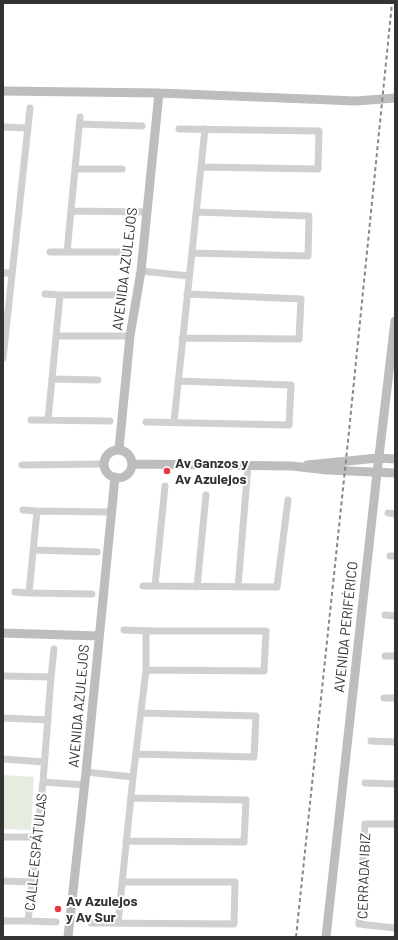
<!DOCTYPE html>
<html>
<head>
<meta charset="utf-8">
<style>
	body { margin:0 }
	#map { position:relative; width:398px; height:940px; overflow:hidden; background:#fff; font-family:Barlow,sans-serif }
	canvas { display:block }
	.frame { position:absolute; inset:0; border:4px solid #333; pointer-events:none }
</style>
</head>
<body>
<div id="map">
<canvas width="398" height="940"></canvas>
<div class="frame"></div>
</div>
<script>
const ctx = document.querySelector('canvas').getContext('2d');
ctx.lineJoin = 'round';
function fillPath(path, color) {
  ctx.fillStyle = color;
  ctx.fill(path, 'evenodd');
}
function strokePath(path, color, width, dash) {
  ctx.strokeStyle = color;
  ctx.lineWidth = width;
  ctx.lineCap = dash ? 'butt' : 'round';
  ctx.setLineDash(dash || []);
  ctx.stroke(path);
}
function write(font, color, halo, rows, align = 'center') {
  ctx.font = font + ' Barlow,sans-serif';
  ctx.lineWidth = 4;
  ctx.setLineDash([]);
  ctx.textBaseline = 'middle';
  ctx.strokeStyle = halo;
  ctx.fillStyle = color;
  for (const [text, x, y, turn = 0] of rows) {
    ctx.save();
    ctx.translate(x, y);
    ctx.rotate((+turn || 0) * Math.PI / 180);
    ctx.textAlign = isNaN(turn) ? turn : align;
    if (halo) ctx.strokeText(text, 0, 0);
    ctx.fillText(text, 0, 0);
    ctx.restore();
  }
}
const green = new Path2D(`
	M3 775 34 777 31 830 3 829Z`);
const street = new Path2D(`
	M79 124 142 126
	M3 127 28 128
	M179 129 319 131 318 169 201 167
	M75 169H122
	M71 211 147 212
	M50 252H127
	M67 252 80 117
	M192 253 308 256 309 216 196 212
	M141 271 189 276
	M3 273H12
	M45 294 60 295H125
	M56 336H130
	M182 338 299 339 301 299 187 294
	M3 358 30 108
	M52 379 98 380
	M31 420 110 421
	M48 420 60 295
	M146 422 289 425 291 385 178 381
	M174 422 205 129
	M22 465 104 464
	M23 510 37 511
	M388 513 395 514
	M34 550 97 552
	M390 556H395
	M143 586 277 587 288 500
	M155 586 165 486
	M197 587 206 495
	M238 587 248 466
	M15 592 29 593
	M92 594 29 593 37 511 105 512 112 511
	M385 615 395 616
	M124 630 152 631H266L264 671 146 670
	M385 656H395
	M3 676 51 677 43 782 28 921H3
	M51 677 54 649
	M384 698H395
	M3 718 48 720
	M371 741 395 742
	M136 754 254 757 256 716 141 713
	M3 759 44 762
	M86 772 133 777
	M43 782 85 785
	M365 783 395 784
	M395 824H365L359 924 395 928
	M3 837H37
	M126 841 244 842 246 800 131 798
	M3 881 32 882
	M28 921 56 922
	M91 923 234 924 235 882H122
	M118 923 133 777 146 670V631`);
const secondary = new Path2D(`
	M3 91 159 93 356 101 395 98
	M119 449 130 336 141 271 159 93
	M104 464a14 14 0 1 1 28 0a14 14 0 1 1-28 0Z
	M132 464 292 466 327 470 395 473
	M307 465 378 458 395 459
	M3 633 99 636
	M68 937 86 772 115 477
	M326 937 377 473 395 321`);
const rail = new Path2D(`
	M296 937 348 441 392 3`);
const markers = [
	[167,471,4,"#e63946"],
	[58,909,4,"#e63946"]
];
const streetNames = [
	["AVENIDA AZULEJOS",125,269,-83],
	["AVENIDA PERIFÉRICO",346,627,-84],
	["AVENIDA AZULEJOS",79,706,-85],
	["CALLE ESPÁTULAS",36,852,-84],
	["CERRADA IBIZ",364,876,-88]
];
const poiNames = [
	["Av Ganzos y",175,463],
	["Av Azulejos",175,479],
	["Av Azulejos",66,901],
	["y Av Sur",66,917]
];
fillPath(green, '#e6ecdf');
strokePath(street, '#d0d0d0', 7);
strokePath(secondary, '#bdbdbd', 9);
strokePath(rail, '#888', 2, [4, 3]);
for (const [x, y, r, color] of markers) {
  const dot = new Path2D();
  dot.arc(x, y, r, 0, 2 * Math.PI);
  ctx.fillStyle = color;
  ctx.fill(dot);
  strokePath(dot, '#fff', 1.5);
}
write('14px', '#333', '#fff', streetNames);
write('bold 14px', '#333', '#fff', poiNames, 'left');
</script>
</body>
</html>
